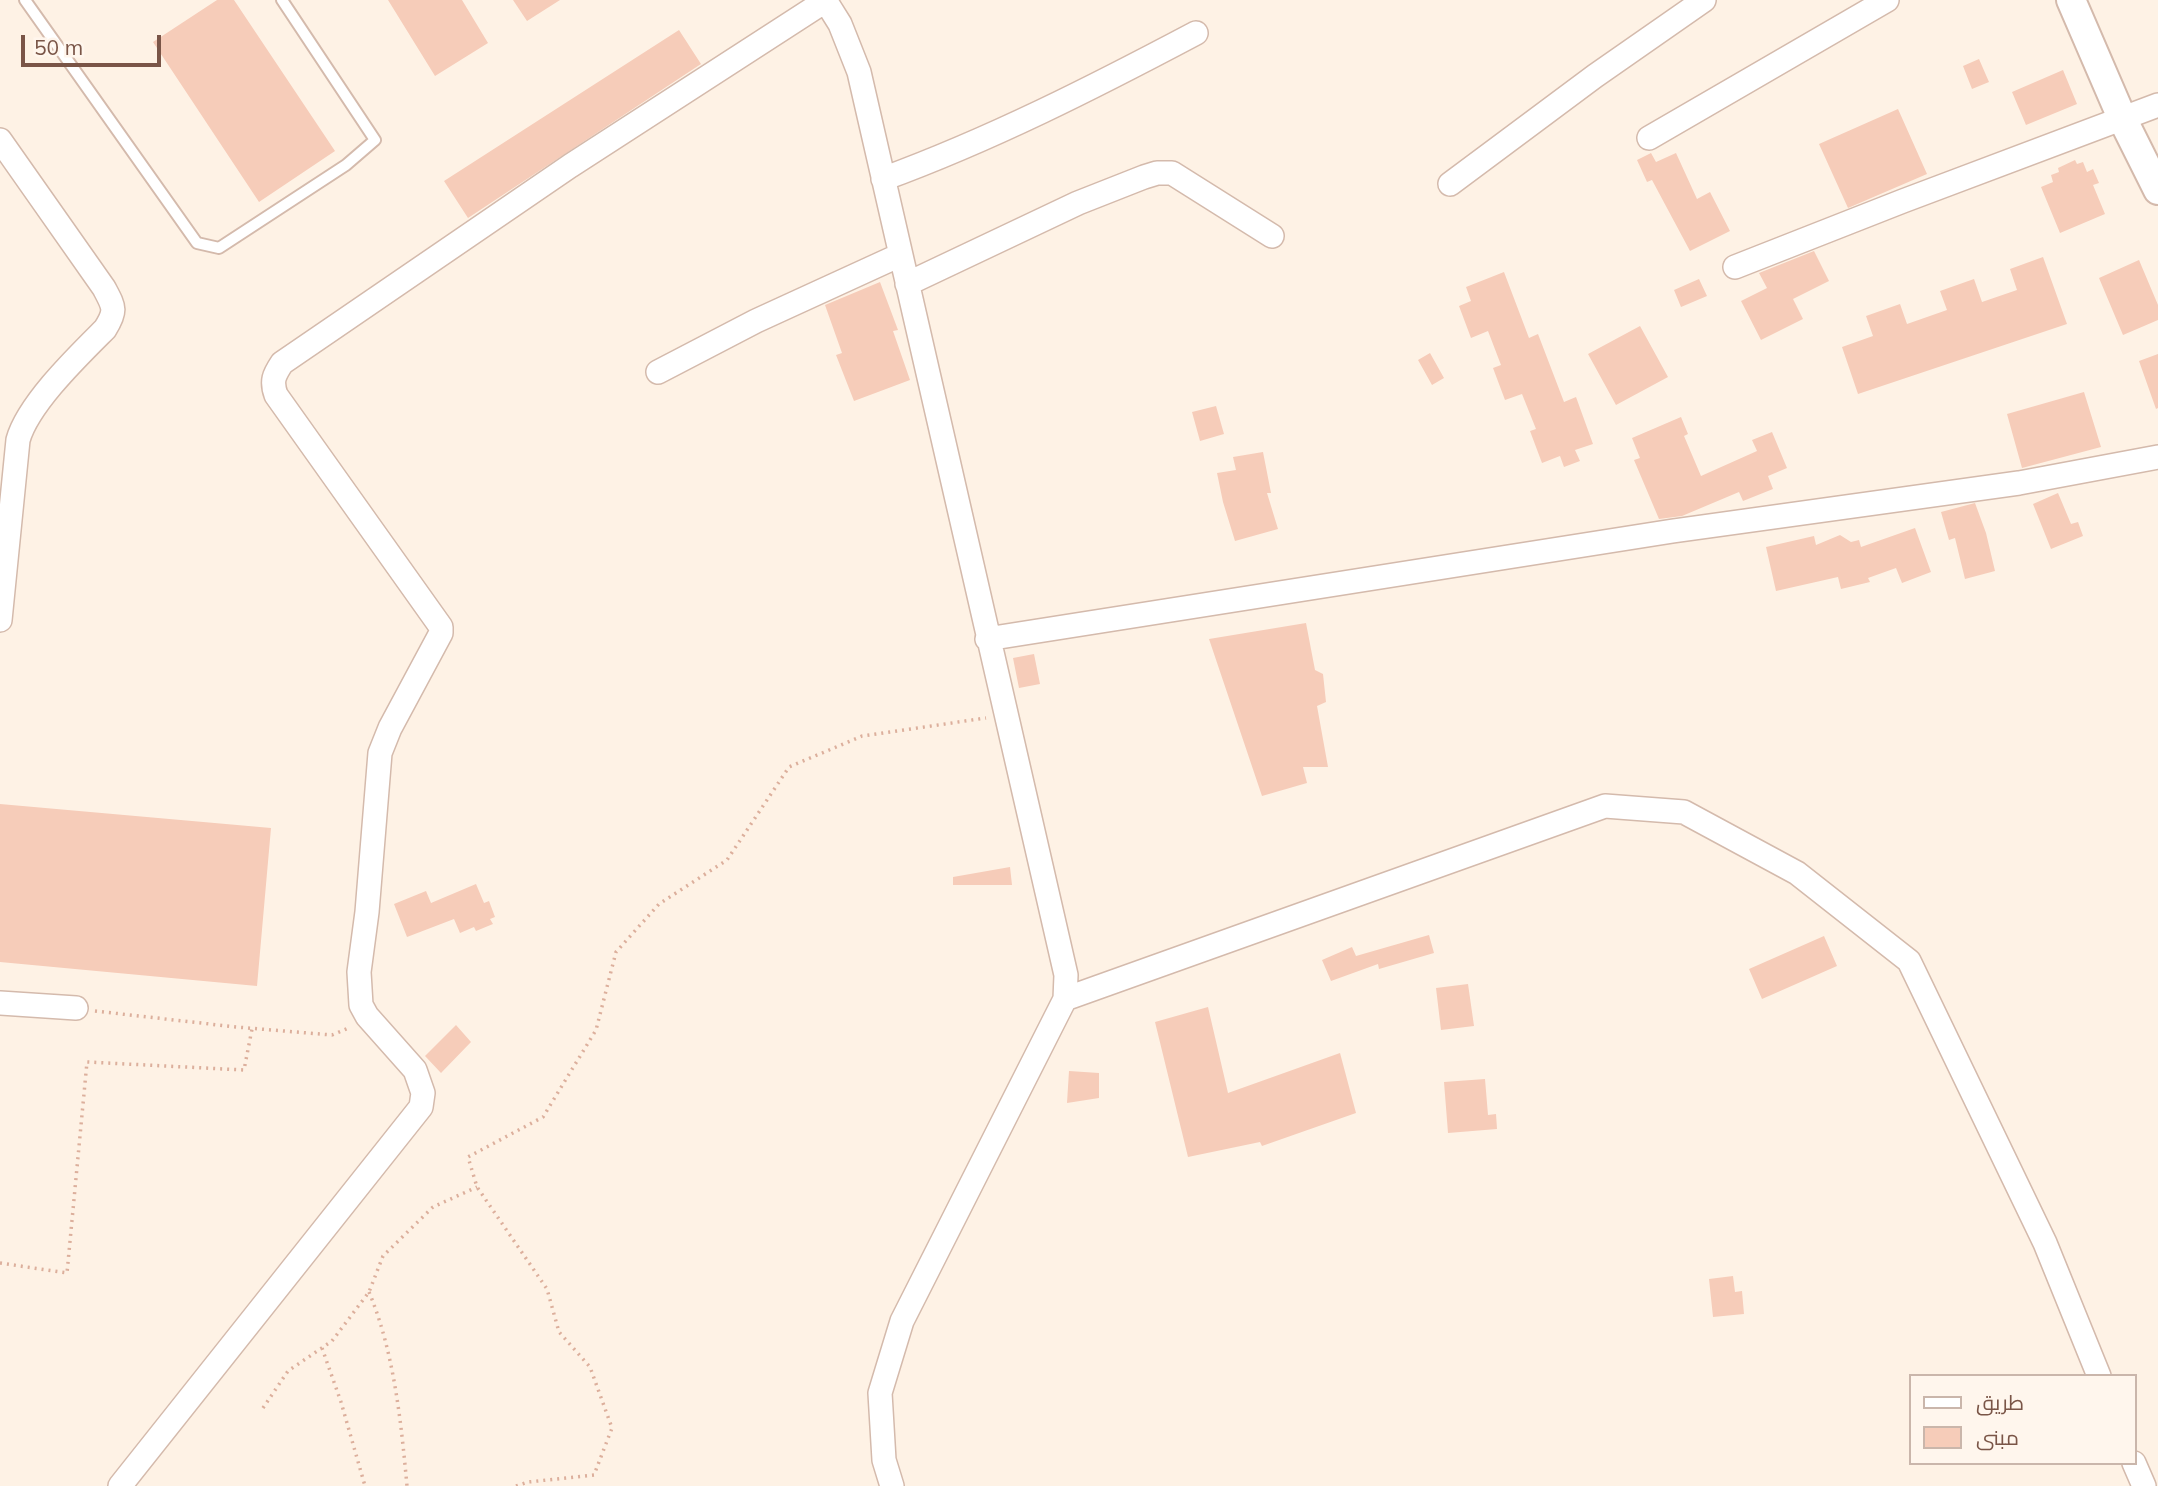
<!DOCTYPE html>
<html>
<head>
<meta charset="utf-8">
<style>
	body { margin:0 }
	#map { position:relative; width:2158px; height:1486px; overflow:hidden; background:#fef2e5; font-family:Mulish,Cairo,sans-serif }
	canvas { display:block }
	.legend { position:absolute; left:1909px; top:1374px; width:228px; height:91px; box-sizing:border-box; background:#fff6ed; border:2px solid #cab6ab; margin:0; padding:9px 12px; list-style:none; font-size:21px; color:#7a5547 }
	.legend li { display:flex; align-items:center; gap:14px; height:35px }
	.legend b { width:35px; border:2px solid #cab6ab }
	.scale { position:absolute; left:21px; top:35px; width:140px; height:32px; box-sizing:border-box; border:4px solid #7a5547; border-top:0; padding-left:9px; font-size:21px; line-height:24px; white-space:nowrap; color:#7a5547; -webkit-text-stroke:5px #fff6ed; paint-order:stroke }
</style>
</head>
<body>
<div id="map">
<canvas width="2158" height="1486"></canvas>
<ul class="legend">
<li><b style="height:9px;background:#fff"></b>طريق</li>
<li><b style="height:19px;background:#f6ccb9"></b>مبنى</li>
</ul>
<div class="scale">50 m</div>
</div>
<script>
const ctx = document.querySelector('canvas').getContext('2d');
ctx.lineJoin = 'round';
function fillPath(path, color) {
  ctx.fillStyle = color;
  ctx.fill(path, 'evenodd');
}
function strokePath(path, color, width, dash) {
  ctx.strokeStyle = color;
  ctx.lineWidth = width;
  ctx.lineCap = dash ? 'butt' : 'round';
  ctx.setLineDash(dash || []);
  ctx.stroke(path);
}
const building = new Path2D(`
	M217 0H234L335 151 259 202 153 42Z
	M388 0H462L488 43 435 76Z
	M513 0H560L527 21Z
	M679 30 701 64 468 218 444 181Z
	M1979 59 1989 82 1972 89 1963 66Z
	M2063 70 2077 104 2026 125 2012 92Z
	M1898 109 1927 174 1848 208 1819 144Z
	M1651 153 1656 162 1676 153 1697 199 1710 192 1730 231 1690 251 1652 180 1647 182 1637 160Z
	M2075 160 2077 164 2083 162 2087 172 2093 169 2099 183 2093 185 2105 214 2060 233 2041 187 2053 182 2051 175 2059 172 2058 168Z
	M1814 251 1829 281 1793 299 1803 319 1761 340 1741 301 1767 288 1759 273Z
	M2043 257 2067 324 1858 394 1842 347 1873 336 1866 316 1900 304 1907 324 1947 310 1940 291 1974 279 1982 302 2017 290 2010 269Z
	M2139 260 2158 305V320L2123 335 2099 278Z
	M1504 272 1529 338 1538 334 1564 402 1576 397 1593 444 1575 450 1580 461 1564 467 1560 456 1542 463 1530 431 1536 429 1522 394 1505 400 1493 368 1501 365 1488 331 1471 338 1459 306 1471 301 1466 287Z
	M1699 279 1707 296 1681 307 1674 290Z
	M880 282 898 330 893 331 910 380 854 401 836 355 842 353 825 305Z
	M1640 326 1668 377 1616 405 1588 354Z
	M1430 353 1444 378 1432 385 1418 360Z
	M2158 354V408L2156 409 2139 361Z
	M2084 392 2101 447 2022 468 2007 414Z
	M1216 406 1224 434 1200 441 1192 412Z
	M1681 417 1688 434 1684 436 1701 476 1757 451 1752 440 1772 432 1787 468 1768 476 1773 489 1743 501 1739 492 1682 516 1659 519 1634 460 1640 458 1632 438Z
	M1263 452 1271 493H1267L1278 529 1235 541 1223 502 1217 473 1236 470 1233 457Z
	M2058 493 2071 524 2078 522 2083 536 2051 549 2033 504Z
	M1975 503 1986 533 1995 571 1965 579 1955 538 1949 540 1941 512Z
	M1915 528 1931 572 1902 583 1896 568 1868 578 1870 582 1841 589 1838 577 1776 591 1766 547 1814 536 1816 545 1840 535 1851 542 1859 540 1861 547Z
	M1306 623 1315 670 1323 674 1326 702 1317 706 1328 767H1303L1307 783 1262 796 1209 639Z
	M1034 654 1040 684 1019 688 1013 658Z
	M0 804 271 828 257 986 0 962Z
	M1010 867 1012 885H953V877Z
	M476 884 484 903 489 901 495 917 490 919 493 924 476 931 474 927 460 933 454 919 407 937 394 904 426 891 431 903Z
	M1429 935 1434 953 1379 969 1378 964 1331 981 1322 960 1352 947 1356 956Z
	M1824 936 1837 966 1762 999 1749 969Z
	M1468 984 1474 1026 1441 1030 1436 988Z
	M1208 1007 1228 1093 1340 1053 1356 1113 1262 1146 1260 1142 1188 1157 1155 1022Z
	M456 1025 471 1042 441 1073 425 1056Z
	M1069 1071 1099 1073V1098L1067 1103Z
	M1485 1079 1488 1115 1496 1114 1497 1129 1448 1133 1444 1082Z
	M1733 1276 1735 1292 1742 1291 1744 1314 1713 1317 1709 1279Z`);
const path = new Path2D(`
	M95 1011 236 1027 332 1035 351 1027
	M0 1263 67 1273 87 1062 244 1070 252 1029
	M369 1292C394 1352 401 1421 407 1486
	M322 1348 341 1402 365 1486
	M263 1408 288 1371 332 1341 369 1292 383 1256 433 1207 477 1187
	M516 1486 528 1482 594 1475 612 1428 590 1367 559 1332 547 1289 477 1187 468 1157 543 1117 596 1030 616 952 659 904 727 860 789 767 862 736 986 718`);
const service = new Path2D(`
	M25 0 197 243 219 248 346 165 375 140 282 0`);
const minor = new Path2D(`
	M825 0 840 24 859 72 1066 975 1065 999 902 1321 880 1393 884 1460 892 1486
	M1649 138 1887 0
	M0 140 104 288C114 307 117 310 105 329 78 356 28 404 18 440L0 620
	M883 179C992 139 1094 87 1196 33
	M1450 184 1595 76 1704 0
	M1735 267 1903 201 2158 105
	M907 284 1078 203 1144 177 1157 173H1172L1272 236
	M658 372 756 321 900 255
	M987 639 1673 531 2019 483 2158 457
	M1065 999 1605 806 1684 812 1797 873 1909 961 2045 1243 2099 1376
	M0 1003 76 1008
	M2134 1463 2144 1486
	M120 1486 421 1107 423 1093 415 1070 367 1016 361 1005 359 972 367 912 380 753 390 728 441 633V627L276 395C271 381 274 375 282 363L570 166 825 1`);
const tertiary = new Path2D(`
	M2071 0 2122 118 2158 190`);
fillPath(building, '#f6ccb9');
strokePath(service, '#d4baac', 14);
strokePath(minor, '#d4baac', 26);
strokePath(tertiary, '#d4baac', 32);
strokePath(path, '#dcaf9c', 3.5, [2, 5]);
strokePath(service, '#fff', 10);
strokePath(minor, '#fff', 23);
strokePath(tertiary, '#fff', 28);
</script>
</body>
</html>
